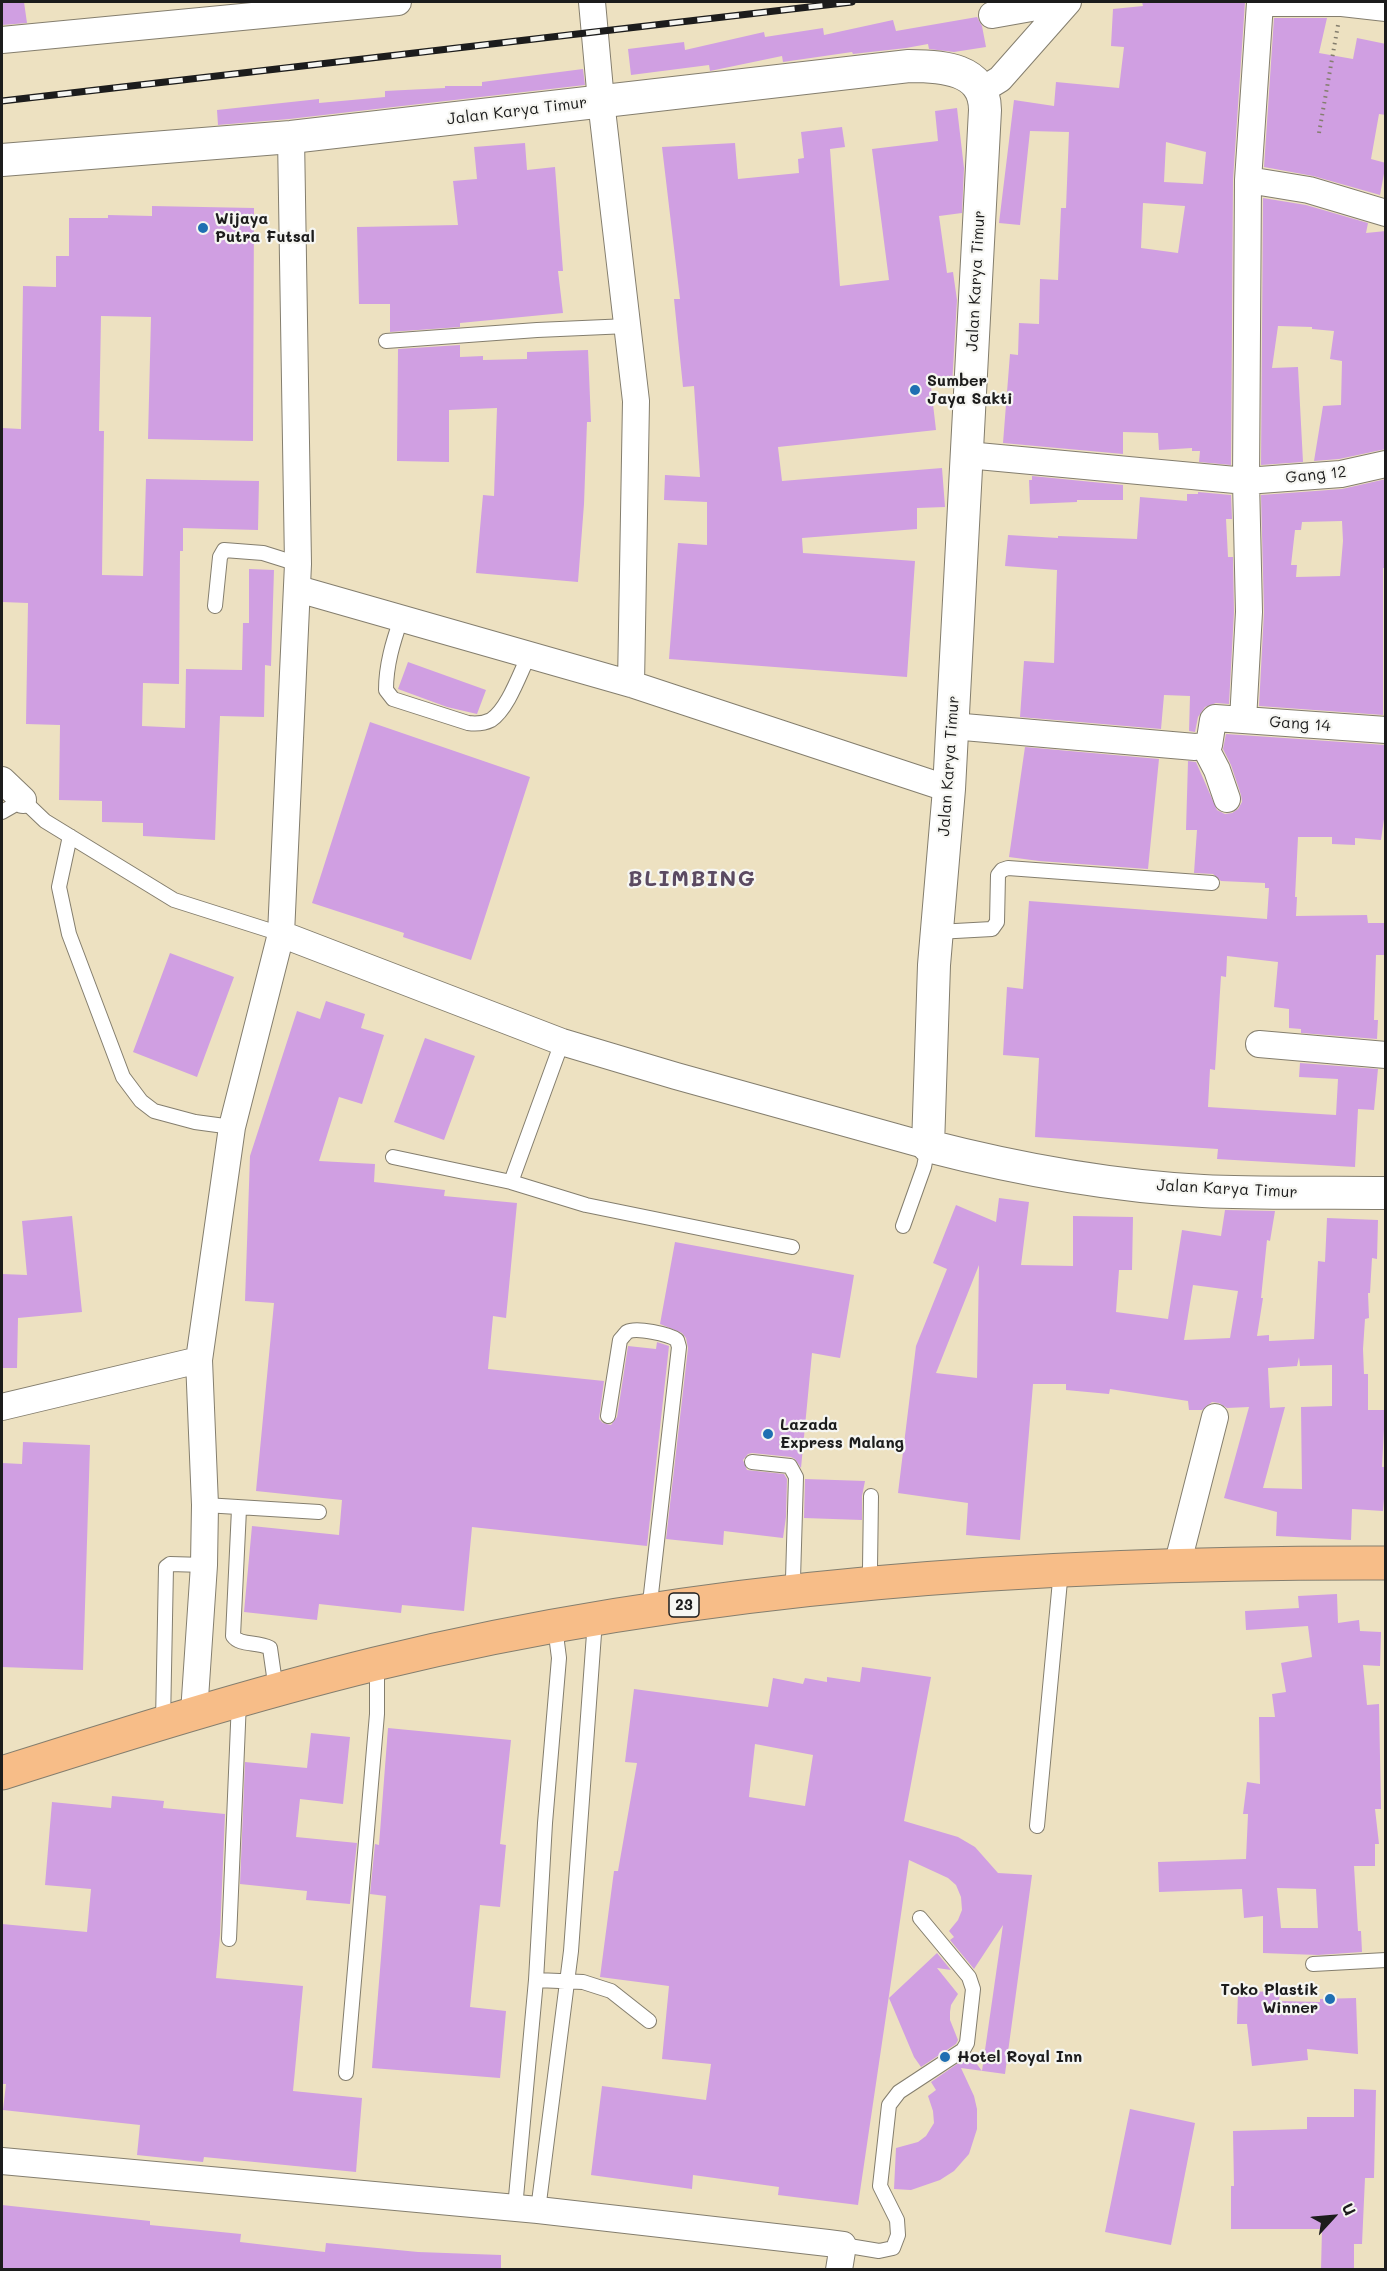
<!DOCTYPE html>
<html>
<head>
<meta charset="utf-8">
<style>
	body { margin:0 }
	#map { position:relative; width:1387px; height:2271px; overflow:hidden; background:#ede1c1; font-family:Mali,sans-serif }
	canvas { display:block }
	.frame { position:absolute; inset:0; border:3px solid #1c1c1c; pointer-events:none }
	.north { position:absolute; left:1303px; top:2187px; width:60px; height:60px; -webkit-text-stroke:4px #f6f6f2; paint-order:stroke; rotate:64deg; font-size:16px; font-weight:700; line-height:24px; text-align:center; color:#1c1c1c }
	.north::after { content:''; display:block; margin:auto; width:21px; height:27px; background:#1c1c1c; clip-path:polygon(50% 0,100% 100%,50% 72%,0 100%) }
</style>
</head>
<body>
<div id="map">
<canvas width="1387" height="2271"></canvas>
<div class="frame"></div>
<div class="north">U</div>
</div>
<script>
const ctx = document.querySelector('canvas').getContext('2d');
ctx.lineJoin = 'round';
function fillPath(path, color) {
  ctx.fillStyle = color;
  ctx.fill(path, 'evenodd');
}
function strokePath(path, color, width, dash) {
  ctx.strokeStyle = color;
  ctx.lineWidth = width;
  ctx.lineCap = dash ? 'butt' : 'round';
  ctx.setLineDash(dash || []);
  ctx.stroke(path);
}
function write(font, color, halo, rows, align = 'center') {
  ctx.font = font + ' Mali,sans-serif';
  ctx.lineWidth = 4.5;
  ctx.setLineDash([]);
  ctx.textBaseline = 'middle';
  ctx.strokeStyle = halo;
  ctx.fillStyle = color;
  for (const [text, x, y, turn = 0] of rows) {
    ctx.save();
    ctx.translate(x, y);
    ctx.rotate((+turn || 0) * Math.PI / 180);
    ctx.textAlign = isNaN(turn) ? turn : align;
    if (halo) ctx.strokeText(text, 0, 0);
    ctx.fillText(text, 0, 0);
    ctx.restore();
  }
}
const building = new Path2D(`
	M2 2H24L27 23 2 25Z
	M1142 2H1245L1233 180 1231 465 1199 462 1200 451H1192V448L1159 450 1158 433 1123 432V454L1003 443 1010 354 1018 355 1019 323 1039 324 1040 279 1058 280 1061 208H1066L1069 132 1030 131 1020 225 999 223 1014 100 1054 106 1056 82 1119 88 1124 47 1111 46 1113 9 1143 6ZM1166 142 1206 152 1203 184 1164 182ZM1143 203 1185 206 1178 253 1141 248Z
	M977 17 982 26 986 47 954 52 929 49 928 44 906 48 853 54 852 52 783 62 782 56 710 71 709 65 631 75 628 49 684 42 685 50 764 32 765 37 823 28 824 35 893 20 896 31Z
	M1274 18H1327L1319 53 1353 59 1357 38 1386 44V115L1379 114 1371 159 1386 163 1380 195 1313 176 1264 167Z
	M583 69 585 85 289 119 218 125 217 110 319 99V103L385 97V91L445 88V86H482V82Z
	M957 108 964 168 962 213 939 216 947 273 953 272 957 300 952 385 931 387 936 430 778 447 782 481 942 468 945 507 917 508V529L802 538 803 553 915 561 907 677 669 659 678 543 707 545V502L664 500 665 475 700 477 694 386 683 387 674 299H680L662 147 735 143 738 179 799 173 798 159 804 158 801 132 842 127 845 147 830 149 840 286 889 280 872 149 938 141 935 111Z
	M525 143 527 170 555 167 563 271H558L563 313 460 323V327L390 332V304H359L357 227 458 225 453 181 477 179 474 147Z
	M1263 198 1306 205 1368 223 1366 233 1386 231V449L1339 459 1314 461 1323 406 1341 405 1342 361 1330 359 1334 331 1312 329V327L1278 326 1272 368 1298 367 1303 462 1261 465Z
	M152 206 254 208 253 441 148 439 151 317 101 316 99 431H104L102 575 143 576 146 479 259 481 258 530 183 528V551H180L179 684 143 683 142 726 185 728 186 669 242 670 243 623H249V569L274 570 271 666 265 665 264 717 220 716 215 840 143 836V823L102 822V801L59 800 60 725 26 724 28 603 2 602V428L21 429 23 286 56 287V256H69V218H108V215L152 216Z
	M460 345V357L483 356V360L527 359V352L588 350 591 422H587L584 504 578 582 476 573 483 495 494 496 497 408 449 410V462L397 461 398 349Z
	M1032 476 1123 485V500H1077V502L1030 504 1029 480H1032Z
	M1386 479V568H1383V715L1259 706 1264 612 1261 495 1342 489ZM1342 521 1343 541 1340 576 1296 577 1297 565H1291L1295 530H1301L1302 522Z
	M1198 492 1231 495 1232 519H1226L1228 557H1233L1234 612 1229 704 1216 703 1205 707 1198 717 1195 732 1189 731 1190 696 1164 695 1161 729 1020 717 1024 661 1054 663 1057 570 1005 566 1008 535 1058 538V536L1137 539 1140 497 1187 501V494H1198Z
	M408 662 486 690 477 714 447 707 398 689Z
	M370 722 530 777 471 960 403 937 404 933 312 903Z
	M1226 734 1386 745V805L1381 840 1355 838V845L1332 844V837H1298L1295 897H1297L1296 916 1367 915 1368 923H1386V955H1376L1374 1020H1378L1377 1039 1301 1033V1029L1289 1028V1009L1274 1007 1278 962 1227 956 1226 977 1221 976 1215 1070 1210 1069 1208 1107 1336 1115 1338 1079 1299 1077 1300 1063 1378 1069 1374 1110 1358 1109 1355 1167 1217 1159 1218 1149 1035 1137 1039 1058 1003 1055 1007 987 1023 989 1029 901 1267 919 1269 888H1265V883L1221 881 1213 874 1194 873 1197 830H1186L1188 761 1196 762 1217 810 1225 814 1232 813 1238 809 1242 802 1241 795 1231 765 1223 749Z
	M1025 747 1159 759 1148 869 1039 861 1009 857Z
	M170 953 234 977 197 1077 133 1052Z
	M326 1001 365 1014 361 1028 384 1035 362 1104 339 1097 319 1161 375 1164 374 1182 445 1190 444 1196 517 1203 506 1318 493 1316 488 1369 604 1381 599 1419 603 1423 611 1425 617 1417 628 1346 656 1349 657 1342 669 1346 647 1546 472 1527 464 1611 402 1605 401 1613 319 1604 317 1620 244 1612 252 1526 339 1535 342 1500 256 1491 274 1303 245 1301 250 1156 297 1011 320 1019Z
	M425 1038 475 1056 444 1140 394 1122Z
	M999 1198 1029 1202 1021 1265 1073 1266V1216L1133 1217 1132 1270H1119L1116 1312 1168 1319 1182 1230 1221 1236 1225 1210 1275 1211 1270 1241 1267 1240 1261 1298H1263L1257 1336 1269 1335V1341L1314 1339 1318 1261 1325 1262 1327 1218 1378 1220 1377 1259 1372 1258 1370 1293H1368L1369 1318 1365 1319 1363 1349 1364 1374H1368V1410H1385L1382 1467H1386V1474L1383 1511 1352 1509 1351 1540 1276 1536 1277 1512 1224 1498 1249 1407 1227 1408 1219 1403 1212 1402 1202 1410H1189L1188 1401 1110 1389 1109 1394 1066 1390V1384H1033L1020 1540 966 1535 968 1503 898 1493 916 1346 947 1269 933 1263 956 1205 996 1222ZM979 1265 977 1378 936 1373ZM1193 1285 1238 1291 1230 1338 1184 1340ZM1299 1357 1300 1366 1332 1365V1406L1301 1407 1302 1489 1263 1488 1285 1407 1270 1408 1268 1368 1297 1366Z
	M72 1216 82 1312 18 1318 17 1368H2V1274L27 1275 22 1221Z
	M675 1242 854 1275 840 1358 812 1353 801 1468 795 1459 791 1457 752 1453 748 1454 743 1460 747 1470 784 1474 787 1479 786 1517 783 1538 724 1531 723 1545 666 1539 688 1348 686 1338 682 1333 660 1324Z
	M23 1442 90 1445 83 1670 2 1667V1463L22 1464Z
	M805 1479 865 1481 862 1496V1520L804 1518Z
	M1337 1594 1338 1623 1359 1620 1360 1631 1381 1632 1380 1666 1363 1665 1367 1705 1379 1704 1381 1809H1375L1379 1844H1375V1866H1354L1358 1931H1361L1362 1952 1318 1955 1263 1953V1916L1244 1918 1242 1889 1159 1892 1158 1862 1246 1859 1248 1814H1243L1247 1782 1260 1784 1259 1717H1275L1272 1694 1286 1692 1281 1663 1312 1657 1308 1626 1246 1630 1245 1611 1299 1608 1298 1596ZM1277 1888 1316 1889 1318 1928H1281Z
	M862 1667 931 1677 904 1821 958 1837 975 1847 998 1873 1032 1875 1005 2074 961 2068 974 2096 977 2109V2129L969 2154 954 2171 940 2180 911 2190 894 2189 896 2148 918 2142 926 2136 934 2123 933 2111 928 2096 936 2090 931 2082 970 2055 982 2071 1003 1925 974 1969 950 1940 954 1937 949 1931 958 1920 962 1910 961 1897 956 1885 948 1878 909 1860 858 2205 778 2195 779 2187 693 2175 692 2189 591 2175 602 2086 706 2100 711 2064 662 2059 669 1986 600 1977 614 1871H618L637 1763 625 1762 634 1689 768 1707 773 1678 803 1684 805 1678 827 1682V1677L860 1682ZM755 1744 813 1755 805 1806 749 1797Z
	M388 1728 511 1740 500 1844 506 1845 500 1907 480 1905 470 2007 506 2011 500 2078 372 2068 386 1896 370 1894 375 1844 379 1845Z
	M311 1733 350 1737 343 1804 300 1799 296 1837 357 1843 350 1904 306 1900 307 1891 240 1884 245 1762 307 1768Z
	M112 1796 164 1801 163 1808 225 1814 220 1934 216 1978 303 1986 293 2091 362 2098 356 2172 204 2157 203 2162 137 2155 140 2125 3 2110 6 2084H2V1924L87 1932 91 1889 45 1885 52 1802 111 1808Z
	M937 1953 951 1970 937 1968 958 1994 951 2005 950 2012V2020L958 2040 956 2044 921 2067 914 2057 889 1998Z
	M1238 1991 1280 1992 1279 2001 1320 2002V1999L1356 1998 1358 2054 1307 2049 1308 2060 1252 2066 1247 2024H1237Z
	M1354 2089 1376 2090 1374 2178H1365L1362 2244H1354V2270H1321L1322 2229H1231V2186H1234L1233 2131 1307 2129V2117H1354Z
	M1130 2109 1195 2123 1171 2245 1105 2232Z
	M2 2205 150 2221V2225L241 2234 240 2242 325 2252 326 2243 418 2252 501 2255V2270H2Z`);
const path = new Path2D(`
	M1319 133 1338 25`);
const service = new Path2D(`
	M386 341 537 330 628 326
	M215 606 220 557 224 550 263 553 298 564
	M401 619C393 642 386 665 386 690L393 699 468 723C476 724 483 724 491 720 508 709 520 673 529 655
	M2 812 23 800 45 821 174 900 281 934
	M70 836 59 887 69 934 123 1077 141 1101 154 1111 195 1122 232 1127
	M937 932 992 929 997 922 998 875 1002 870 1008 868 1212 883
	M393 1157 511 1182 562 1042
	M511 1182 586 1205 792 1247
	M903 1226 924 1167 928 1146
	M608 1416 620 1340C621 1339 626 1333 627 1332 636 1327 669 1334 677 1340L679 1347 651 1594 647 1610
	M752 1462 790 1466 796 1477 793 1579 788 1591
	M205 1505 319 1512
	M239 1509 233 1636C240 1646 257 1641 270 1648L276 1690
	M867 1582 870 1568 871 1496
	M163 1722 166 1567 170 1564 204 1565
	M1037 1826 1061 1570
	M229 1939 239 1701
	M1313 1964 1386 1960
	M536 1980 583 1982 611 1991 649 2021
	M346 2073 377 1714V1663
	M515 2208 536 1980 545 1823 559 1658 555 1627
	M538 2210 571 1951 595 1620
	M843 2245 879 2251 893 2248 898 2235 897 2220 880 2186 889 2105 899 2092 963 2050 967 2043 973 1989 969 1977 920 1918`);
const minor = new Path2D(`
	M592 2 601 101 636 401 631 684
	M992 15 1065 2
	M2 40 398 2
	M982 90 1000 79 1068 2
	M1248 180 1309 190 1386 213
	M967 455 1246 481 1341 474 1386 464
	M298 589 631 684 949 789
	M1243 720 1249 612 1246 481 1248 180 1260 3H1342L1386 8
	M952 726 1195 747 1209 745 1213 720 1215 718 1386 730
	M1205 747 1217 770 1227 799
	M2 780 23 800
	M281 934 562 1042 676 1076 928 1146
	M1259 1044 1386 1055
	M2 1407 199 1360
	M1177 1566 1215 1417
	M194 1713 204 1565 205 1505 199 1360 232 1127 281 934 298 564 291 137
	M2 2161 538 2210 828 2243 843 2245 839 2270`);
const tertiary = new Path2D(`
	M2 160 291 137 909 66C941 66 985 68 985 110L949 789 934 965 928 1146C1017 1169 1110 1186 1203 1191 1263 1194 1325 1192 1386 1193`);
const trunk = new Path2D(`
	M2 1773C125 1734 249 1695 375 1664 705 1583 1047 1562 1386 1563`);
const rail = new Path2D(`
	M2 101 852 2`);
const markers = [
	[203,228,6,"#1f6fb2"],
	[915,390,6,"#1f6fb2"],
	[768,1434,6,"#1f6fb2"],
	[1330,1999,6,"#1f6fb2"],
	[945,2057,6,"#1f6fb2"]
];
const shields = [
	[684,1605,30]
];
const shieldNames = [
	["23",684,1605]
];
const streetNames = [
	["Jalan Karya Timur",517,111,-7],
	["Jalan Karya Timur",976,281,-87],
	["Gang 12",1316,475,-6],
	["Gang 14",1300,724,4],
	["Jalan Karya Timur",949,766,-86],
	["Jalan Karya Timur",1227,1189,3]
];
const poiNames = [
	["Wijaya",215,219],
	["Putra Futsal",215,237],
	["Sumber",927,381],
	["Jaya Sakti",927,399],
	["Lazada",780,1425],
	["Express Malang",780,1443],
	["Toko Plastik",1318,1990,"right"],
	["Winner",1318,2008,"right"],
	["Hotel Royal Inn",957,2057]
];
const districtNames = [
	["BLIMBING",692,879]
];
fillPath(building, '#d09fe2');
strokePath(service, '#847e6e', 16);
strokePath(minor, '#847e6e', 28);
strokePath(tertiary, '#847e6e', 34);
strokePath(trunk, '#847e6e', 35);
strokePath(path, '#847e6e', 4, [1.5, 4.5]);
strokePath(service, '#fff', 14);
strokePath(minor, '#fff', 26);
strokePath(tertiary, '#fff', 32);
strokePath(trunk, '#f7bd88', 33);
strokePath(rail, '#1c1c1c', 7);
strokePath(rail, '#f6f6f2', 4.5, [14]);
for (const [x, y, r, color] of markers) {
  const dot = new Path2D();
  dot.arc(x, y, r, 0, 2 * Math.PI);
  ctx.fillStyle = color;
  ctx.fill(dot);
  strokePath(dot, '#f6f6f2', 2);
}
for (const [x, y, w] of shields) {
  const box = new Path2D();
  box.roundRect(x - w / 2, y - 12, w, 24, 4.5);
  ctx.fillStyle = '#f6f6f2';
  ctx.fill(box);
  strokePath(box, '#1c1c1c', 1.5);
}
write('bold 15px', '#1c1c1c', null, shieldNames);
write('16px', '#1c1c1c', '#f6f6f2', streetNames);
write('bold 16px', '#1c1c1c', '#f6f6f2', poiNames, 'left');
ctx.letterSpacing = '1.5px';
write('bold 22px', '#5b4a61', '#f6f6f2', districtNames);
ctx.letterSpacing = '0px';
</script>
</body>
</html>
